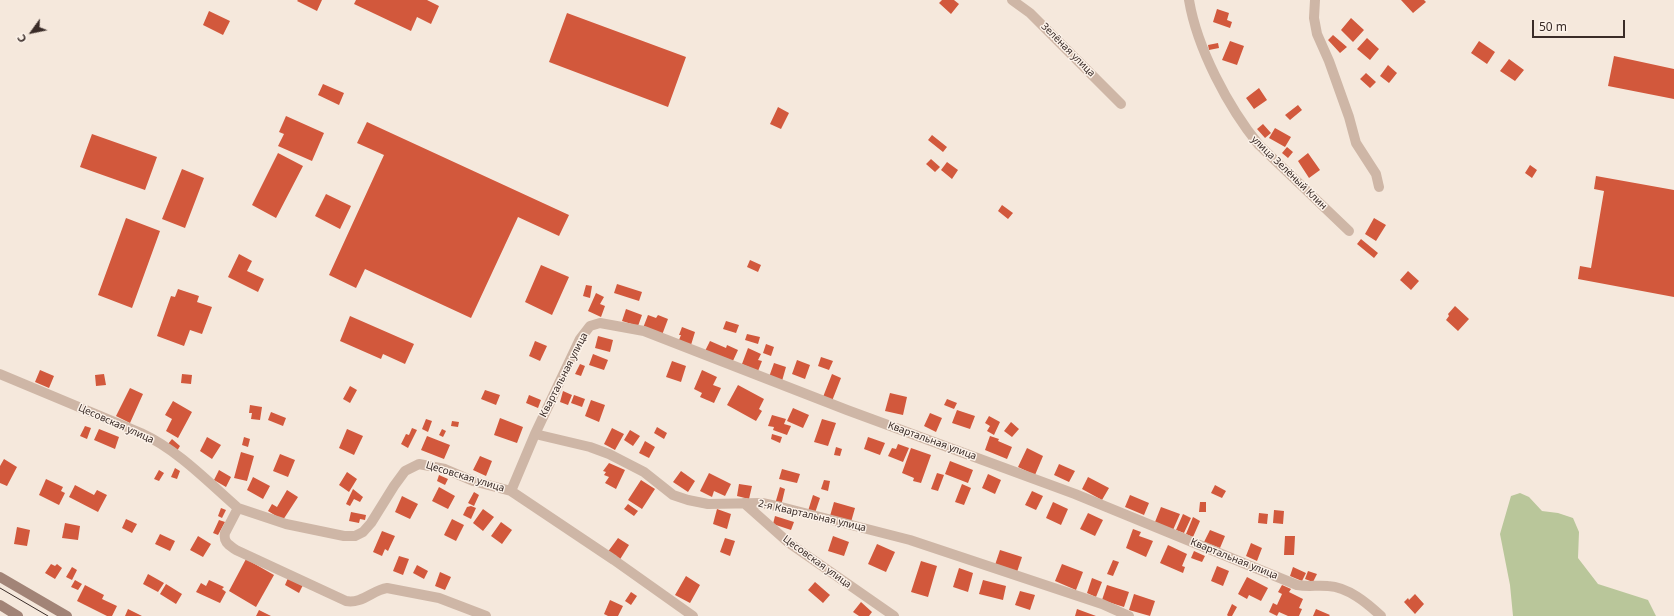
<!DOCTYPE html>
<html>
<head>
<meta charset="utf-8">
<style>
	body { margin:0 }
	#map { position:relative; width:1674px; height:616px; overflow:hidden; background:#f5e8dc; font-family:"Noto Sans",sans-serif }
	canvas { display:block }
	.north { position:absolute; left:12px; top:12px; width:40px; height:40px; -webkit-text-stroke:3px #fcf2e9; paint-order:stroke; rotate:237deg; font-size:11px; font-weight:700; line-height:16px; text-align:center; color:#3a2c28 }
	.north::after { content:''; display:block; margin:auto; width:14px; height:18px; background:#3a2c28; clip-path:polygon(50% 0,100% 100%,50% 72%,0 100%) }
	.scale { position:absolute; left:1532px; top:20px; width:93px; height:18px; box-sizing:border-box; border:2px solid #3a2c28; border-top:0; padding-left:5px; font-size:12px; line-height:14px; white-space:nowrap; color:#3a2c28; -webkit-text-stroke:3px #fcf2e9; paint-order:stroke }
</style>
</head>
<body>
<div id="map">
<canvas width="1674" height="616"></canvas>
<div class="north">С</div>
<div class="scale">50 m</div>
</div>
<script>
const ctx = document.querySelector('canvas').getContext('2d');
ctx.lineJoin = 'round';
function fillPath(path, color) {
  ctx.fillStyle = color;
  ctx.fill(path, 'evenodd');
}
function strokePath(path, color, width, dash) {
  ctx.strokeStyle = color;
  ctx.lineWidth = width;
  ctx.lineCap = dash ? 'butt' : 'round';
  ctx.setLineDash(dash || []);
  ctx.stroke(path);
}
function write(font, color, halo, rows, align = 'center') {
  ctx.font = font + ' "Noto Sans",sans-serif';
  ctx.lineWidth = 3;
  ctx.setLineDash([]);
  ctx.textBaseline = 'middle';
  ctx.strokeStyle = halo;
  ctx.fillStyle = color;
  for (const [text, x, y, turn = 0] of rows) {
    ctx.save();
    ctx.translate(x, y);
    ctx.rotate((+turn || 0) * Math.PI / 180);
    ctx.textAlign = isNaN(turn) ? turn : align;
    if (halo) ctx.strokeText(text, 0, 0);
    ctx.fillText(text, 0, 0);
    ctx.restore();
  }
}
const green = new Path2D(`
	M1520 493 1529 497 1542 511 1558 513 1573 518 1579 532 1578 558 1598 584 1648 600 1656 616H1513L1510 585 1500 534 1511 496Z`);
const building = new Path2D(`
	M298 0H322L317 11 297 1Z
	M356 0H427L439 6 431 24 417 17 411 31 354 4Z
	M942 0H954L959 4 951 14 939 3Z
	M1401 0H1424L1426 2 1413 13Z
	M1217 9 1229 13 1227 20 1232 22 1230 28 1213 22Z
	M209 11 230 21 223 35 203 25Z
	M567 13 686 57 668 107 549 62Z
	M1351 18 1364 30 1353 42 1341 30Z
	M1333 35 1347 47 1340 53 1328 40Z
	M1367 38 1379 49 1370 60 1357 49Z
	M1230 41 1244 46 1237 65 1222 60Z
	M1479 41 1495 52 1487 64 1471 53Z
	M1218 43 1219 48 1209 50 1208 45Z
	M1614 56 1674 69V99L1608 86Z
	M1509 59 1524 70 1515 81 1500 71Z
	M1388 65 1397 73 1389 83 1380 76Z
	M1366 73 1376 82 1370 88 1360 79Z
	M323 84 344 93 339 105 318 95Z
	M1259 88 1267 100 1254 109 1246 98Z
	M1298 105 1302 110 1290 120 1285 115Z
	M778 107 789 113 781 129 770 124Z
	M286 116 324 133 312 161 278 146 284 134 279 132Z
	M367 122 569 215 559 236 518 217 471 318 365 269 356 288 329 275 384 155 357 143Z
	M1263 124 1271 133 1265 138 1257 129Z
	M1275 128 1291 137 1285 147 1269 138Z
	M92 134 157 157 145 190 80 167Z
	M932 135 947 147 943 152 928 140Z
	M1287 147 1293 152 1288 158 1282 153Z
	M278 153 303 166 276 218 252 205Z
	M1308 153 1320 170 1309 178 1298 161Z
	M931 159 940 167 935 172 926 164Z
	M947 162 958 170 952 179 941 170Z
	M1530 165 1537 170 1532 178 1525 173Z
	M182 169 204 178 185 228 162 219Z
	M1596 176 1674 190V297L1578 279 1580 266 1591 268 1604 191 1594 189Z
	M326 194 351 206 340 229 315 216Z
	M1002 205 1013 213 1008 219 998 211Z
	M126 218 160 231 132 308 98 295Z
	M1374 218 1386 225 1376 241 1365 234Z
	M1361 239 1378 253 1374 258 1357 244Z
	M239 254 252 261 247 271 264 279 258 292 228 277Z
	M750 260 761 265 758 272 747 267Z
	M541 265 569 277 552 315 525 302Z
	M1408 271 1419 281 1411 290 1400 280Z
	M617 284 642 292 639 301 614 293Z
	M586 285 592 286 590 298 583 296Z
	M178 289 199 296 197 302 212 307 202 334 190 330 184 346 157 336 171 296 175 297Z
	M596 293 604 297 600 304 605 306 601 317 588 311Z
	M1455 306 1469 319 1458 331 1446 320 1449 316 1448 314Z
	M626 309 642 315 638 326 622 321Z
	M648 315 656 318 658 315 668 319 662 335 643 328Z
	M350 316 414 344 405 364 383 354 381 359 340 341Z
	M726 321 739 325 736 333 723 329Z
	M682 327 695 332 691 345 679 340 681 335H679Z
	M747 334 760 337 758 344 745 340Z
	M598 336 613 340 610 352 595 348Z
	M535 341 547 346 540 361 529 356Z
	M710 341 726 348 727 345 738 350 732 363 705 351Z
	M766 344 774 347 771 356 763 353Z
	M748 348 761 354 758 360 762 361 758 371 742 364Z
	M593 354 608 360 604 370 589 365Z
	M821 357 833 361 829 370 818 366Z
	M797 360 810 365 805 379 792 374Z
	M672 361 686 366 681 382 666 377Z
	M774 363 786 367 782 381 769 377Z
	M580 364 585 366 581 376 575 374Z
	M40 370 54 376 49 388 35 382Z
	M702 370 717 377 713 385 721 388 714 403 700 397 702 393 694 389Z
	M104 374 106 385 96 386 95 375Z
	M182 374 192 375 191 384 181 383Z
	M832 374 841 378 832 401 823 397Z
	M738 385 764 399 759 409 762 411 756 421 727 405Z
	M350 386 357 390 350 403 343 399Z
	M130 388 143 394 130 423 116 416Z
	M485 390 500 395 496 405 481 399Z
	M563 391 572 395 568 405 560 402Z
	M890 393 907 397 903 415 885 411Z
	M529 395 541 400 538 408 526 403Z
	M574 395 585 399 582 407 571 403Z
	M947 399 957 403 954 409 944 405Z
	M591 400 605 405 599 422 585 416Z
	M173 401 192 412 178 438 166 431 172 419 165 415Z
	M250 405 262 407 260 420 251 419 252 413H249Z
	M793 408 809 415 803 428 787 421Z
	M957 410 975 416 970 429 952 423Z
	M271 412 286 418 283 426 268 420Z
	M930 413 942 418 936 432 924 426Z
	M772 415 786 419 784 424 791 426 787 435 773 430 774 427 768 426Z
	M989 416 1000 422 994 435 987 431 990 426 985 423Z
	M500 418 523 427 517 443 494 435Z
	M426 419 432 421 428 432 422 429Z
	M822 419 836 423 828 446 814 442Z
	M452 421 459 422 458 427 451 426Z
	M1011 422 1019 429 1012 437 1004 431Z
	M85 426 91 428 87 439 80 436Z
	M657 427 667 433 664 439 654 433Z
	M412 428 417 430 408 448 401 444 406 434 409 435Z
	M612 428 624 434 615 450 604 444Z
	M99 429 119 437 115 449 94 440Z
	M347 429 363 436 354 455 339 448Z
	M442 429 446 431 443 437 439 435Z
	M630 430 640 436 633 446 624 440Z
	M772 434 782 437 780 443 771 439Z
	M427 436 450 445 444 459 421 450Z
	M990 436 999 439 998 441 1012 447 1007 459 985 450Z
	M207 437 221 445 212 459 200 451Z
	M244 437 250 439 248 447 242 445Z
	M868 437 885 443 880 455 864 449Z
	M172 439 180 446 177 451 168 444Z
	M645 441 655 447 649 458 639 453Z
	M898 444 909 448 903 462 888 456 892 448 896 449Z
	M836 447 842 449 840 456 834 455Z
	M911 448 931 455 921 483 913 481 914 478 902 473Z
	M1027 448 1043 456 1035 475 1018 467Z
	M241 452 254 456 247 481 234 478Z
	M280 454 295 460 288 477 273 471Z
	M480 456 492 461 486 476 473 470Z
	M4 459 17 467 7 486 0 483V466Z
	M950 461 973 470 968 483 945 474Z
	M609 463 625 470 616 489 605 483 609 477 604 475 606 472 603 471Z
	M1059 464 1075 471 1069 482 1054 475Z
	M175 468 180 471 177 479 171 477Z
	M782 469 800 474 797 483 779 479Z
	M159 470 164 473 159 481 154 479Z
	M219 470 231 477 226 487 214 480Z
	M681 471 695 481 688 492 673 482Z
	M347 472 357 479 349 492 339 485Z
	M709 473 731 484 725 496 714 491 712 497 700 491Z
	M937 473 944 475 938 491 931 489Z
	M988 474 1001 480 995 494 982 488Z
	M439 475 448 479 445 485 437 481Z
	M253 477 270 486 263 499 247 490Z
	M1088 477 1109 488 1102 500 1082 489Z
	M46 479 63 487 61 491 65 493 59 505 39 495Z
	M641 480 655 489 642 509 628 500Z
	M824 480 830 481 828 491 821 489Z
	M739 484 752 486 749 499 737 496Z
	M962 484 971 488 964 505 955 502Z
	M75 485 94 495 97 490 107 495 98 512 69 497Z
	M1215 485 1226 491 1222 498 1211 493Z
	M439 487 455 496 448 509 432 501Z
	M780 487 785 489 781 506 775 504Z
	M353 489 363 497 360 502 354 499 350 506 346 504Z
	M287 490 298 497 283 520 268 511 272 504 277 507Z
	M1032 491 1043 496 1036 510 1025 505Z
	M474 492 479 495 474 506 468 503Z
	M813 495 820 498 815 513 808 511Z
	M1130 495 1149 503 1144 515 1125 507Z
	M402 496 418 504 410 519 395 512Z
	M834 502 855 508 851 522 830 516Z
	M1053 502 1068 509 1061 525 1046 518Z
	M1200 502H1206V512H1199Z
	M628 504 638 511 634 516 624 509Z
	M471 506 476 508 471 519 463 515 467 507Z
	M1161 507 1180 514 1173 530 1155 522Z
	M221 508 226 510 222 518 218 516Z
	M483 509 494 517 483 531 473 523Z
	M717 509 731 514 727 529 713 524Z
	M1274 510 1284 511 1283 524 1273 523Z
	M351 512 366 515 365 520 360 519 359 523 349 521Z
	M1088 513 1103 520 1095 536 1080 529Z
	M1259 513 1268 514 1267 524 1258 523Z
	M1183 514 1191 518 1184 533 1176 530Z
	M775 516 794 522 791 530 773 524Z
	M1193 517 1200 521 1193 537 1186 534Z
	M126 519 137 524 132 533 122 528Z
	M452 519 464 525 456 541 444 535Z
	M219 520 225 522 218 535 213 533Z
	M501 522 512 530 502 544 491 536Z
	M65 523 80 526 78 540 62 538Z
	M17 527 30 530 27 546 14 544Z
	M1133 529 1141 532 1139 536 1153 541 1146 557 1126 548Z
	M1210 530 1225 536 1220 548 1204 542Z
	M382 531 395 536 388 551 385 549 382 556 373 552Z
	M160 534 175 541 170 551 155 544Z
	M198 536 211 544 203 557 190 550Z
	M833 536 849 542 844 556 828 551Z
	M1285 536H1295L1294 555H1284Z
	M618 538 629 545 619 561 607 553Z
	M725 538 735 541 730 556 720 552Z
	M1251 543 1262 548 1257 561 1246 556Z
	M877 544 895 552 886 572 868 564Z
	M1168 545 1187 554 1182 566 1185 567 1183 573 1160 563Z
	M1000 550 1022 557 1017 572 995 565Z
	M1194 551 1205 556 1202 562 1191 558Z
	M399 556 409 559 403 575 393 571Z
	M246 559 274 575 256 607 229 591Z
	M1113 560 1119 562 1113 576 1107 574Z
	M921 561 937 566 928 597 911 592Z
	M51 564 55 566 57 564 62 568 55 579 45 573Z
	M1062 564 1083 572 1076 590 1055 581Z
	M417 565 428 571 424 579 413 573Z
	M1217 566 1229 571 1223 586 1211 581Z
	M72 567 77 570 72 580 66 577Z
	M1293 567 1306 573 1302 581 1290 576Z
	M959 568 973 573 968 592 953 587Z
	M1308 571 1317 574 1313 582 1305 579Z
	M440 572 451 577 445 590 435 586Z
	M148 574 164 583 158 592 143 584Z
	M686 576 700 585 690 603 675 595Z
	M1247 577 1268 588 1261 601 1249 595 1247 599 1238 594Z
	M288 578 303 585 299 593 285 585Z
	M1092 578 1102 582 1096 597 1087 593Z
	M75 580 82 584 78 590 71 587Z
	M209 580 224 587 222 589 226 592 220 603 196 592 201 583 206 586Z
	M983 580 1006 586 1003 600 979 594Z
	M815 582 830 595 823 603 808 590Z
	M166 584 182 594 176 604 160 594Z
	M85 585 104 595 102 599 117 606 112 616H107L77 601Z
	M1107 585 1129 592 1124 607 1102 600Z
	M1282 585 1291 589 1289 592 1303 599 1299 608 1302 609 1299 616H1288L1279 612 1277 616 1269 612 1273 603 1277 605 1282 594 1278 592Z
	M1020 591 1035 595 1030 610 1015 605Z
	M631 592 637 596 631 605 625 601Z
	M1134 594 1155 601 1150 616 1129 610Z
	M1415 594 1424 604 1415 614 1404 602 1408 598 1409 600Z
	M610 600 623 606 618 616H608L604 614Z
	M861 602 872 612 869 616H859L853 612Z
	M1232 604 1237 607 1232 616H1228L1227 615Z
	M128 609 142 616H125Z
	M1077 609 1096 616H1075Z
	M1316 609 1330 615 1329 616H1313Z
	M259 610 271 616H256Z`);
const minor = new Path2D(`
	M1012 0 1030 13 1121 104
	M1189 0C1197 48 1228 107 1259 145L1349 231
	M1315 0 1314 18 1317 34 1329 61 1349 117 1356 143 1376 174 1379 187
	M0 374 141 433C178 450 208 482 238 508L225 533C223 542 229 545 236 550L346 601C362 604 373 590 387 588L439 598 486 616
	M535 434 580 339 590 326 600 323 644 331 847 410 1075 494 1297 585C1308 587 1317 585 1328 586 1348 587 1367 603 1381 616
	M511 491 535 434 590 447 609 454 644 472 673 495 688 500 708 504 762 503 781 507 910 540 1102 604 1129 616
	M744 503 789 543 894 616
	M238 508 286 524 344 536H355L363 532 371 523 394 486 405 471 419 464 445 469 473 481 511 491 614 560 693 616`);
const secondary = new Path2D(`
	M0 577 67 616
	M0 605 18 616`);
const tram = new Path2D(`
	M0 588 48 616`);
const streetNames = [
	["Зелёная улица",1068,50,45],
	["улица Зелёный Клин",1289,173,44],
	["Квартальная улица",564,375,-63],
	["Цесовская улица",116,424,24],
	["Квартальная улица",932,441,20],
	["Цесовская улица",465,477,17],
	["2-я Квартальная улица",812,516,13],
	["Квартальная улица",1234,559,22],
	["Цесовская улица",817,562,36]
];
fillPath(green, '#b9c69a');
fillPath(building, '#d2583c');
strokePath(minor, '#ceb6a6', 10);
strokePath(secondary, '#a28477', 10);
strokePath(tram, '#3a2c28', 1);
write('10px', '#3a2c28', '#fcf2e9', streetNames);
</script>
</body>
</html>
